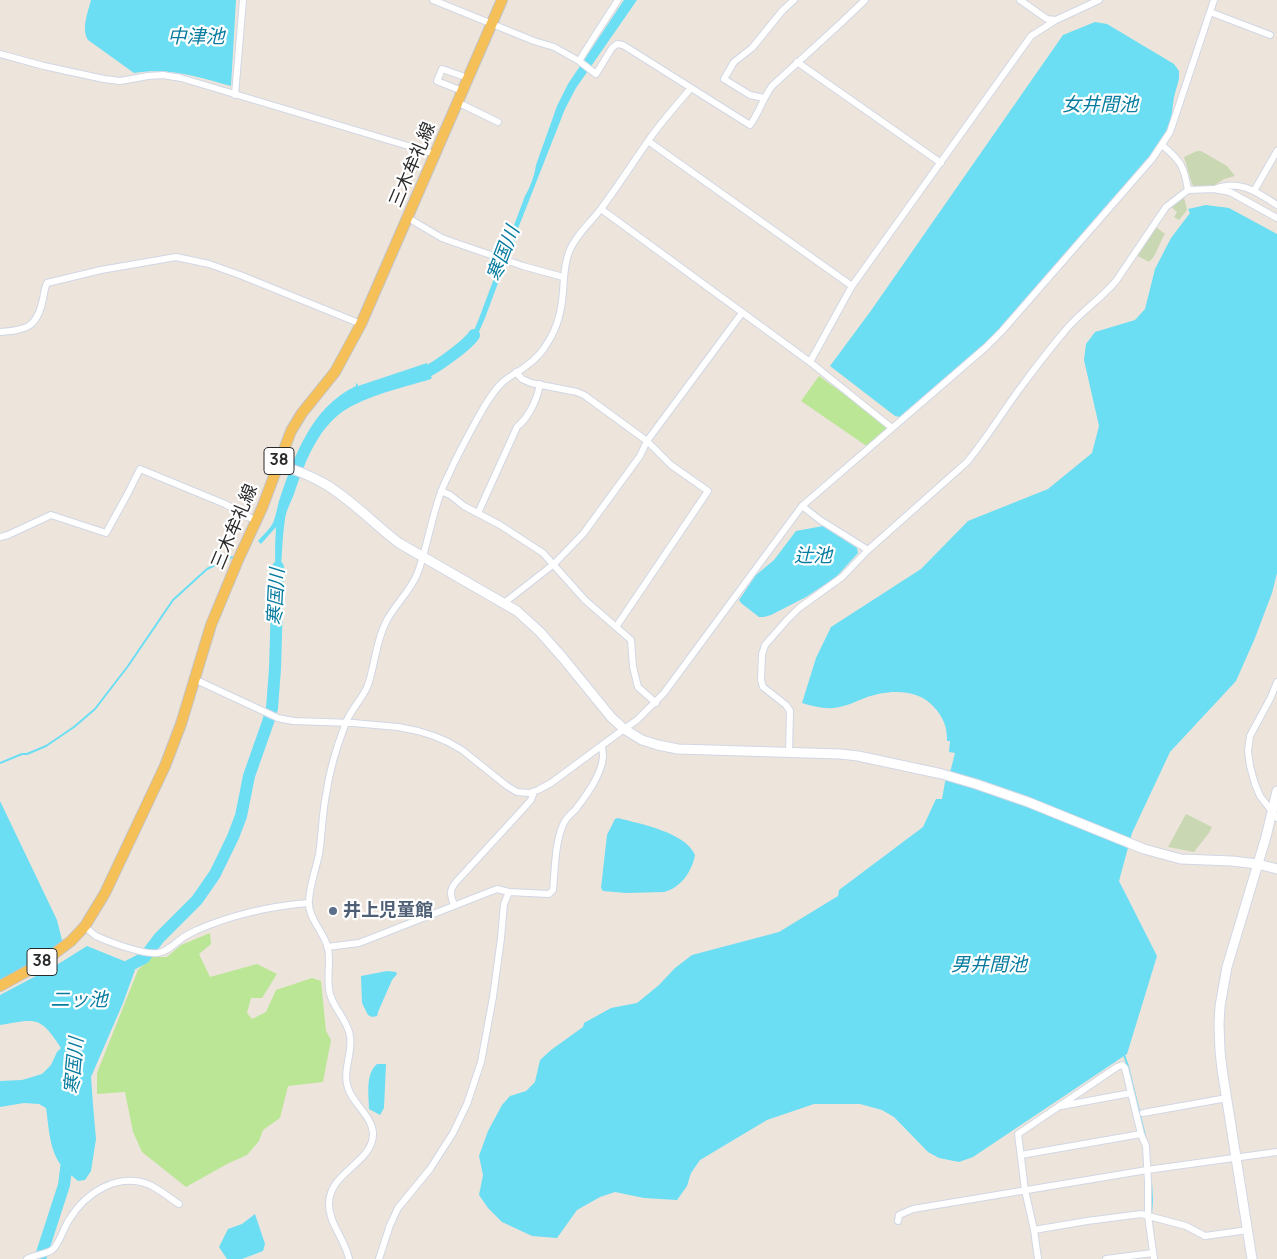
<!DOCTYPE html>
<html>
<head>
<meta charset="utf-8">
<style>
	body { margin:0 }
	canvas { display:block; background:#ede4dc }
</style>
</head>
<body>
<canvas width="1277" height="1259"></canvas>
<script>
const ctx = document.querySelector('canvas').getContext('2d');
ctx.lineJoin = 'round';
function fillPath(path, color) {
  ctx.fillStyle = color;
  ctx.fill(path, 'evenodd');
}
function strokePath(path, color, width, dash) {
  ctx.strokeStyle = color;
  ctx.lineWidth = width;
  ctx.lineCap = dash ? 'butt' : 'round';
  ctx.setLineDash(dash || []);
  ctx.stroke(path);
}
function write(font, color, halo, rows, align = 'center') {
  ctx.font = font + ' Manrope,"Noto Sans JP",sans-serif';
  ctx.lineWidth = 4.5;
  ctx.setLineDash([]);
  ctx.textBaseline = 'middle';
  ctx.strokeStyle = halo;
  ctx.fillStyle = color;
  for (const [text, x, y, turn = 0] of rows) {
    ctx.save();
    ctx.translate(x, y);
    ctx.rotate((+turn || 0) * Math.PI / 180);
    ctx.textAlign = isNaN(turn) ? turn : align;
    if (halo) ctx.strokeText(text, 0, 0);
    ctx.fillText(text, 0, 0);
    ctx.restore();
  }
}
const green = new Path2D(`
	M819 376 891 428 868 447 801 401Z
	M210 933 211 944 199 954 210 977 257 964 277 974 262 998H251L247 1013 252 1019 266 1012 276 990 312 978 321 981 326 1031 331 1040 323 1082 288 1086 280 1118 263 1130 259 1141 247 1155 227 1164 186 1187 142 1152 133 1132 125 1092 97 1094V1073L138 970 152 957H167L181 945Z`);
const cemetery = new Path2D(`
	M1197 151H1201L1227 166 1235 176 1224 179 1212 187H1195L1192 184 1184 157Z
	M1184 197 1187 210 1179 220 1174 217 1177 212 1170 206Z
	M1155 226 1165 234C1159 243 1157 255 1149 262L1136 255Z
	M1186 814 1212 827 1209 833 1194 852 1168 847Z`);
const water = new Path2D(`
	M91 0H236L231 86C199 77 168 67 134 73L88 40C81 29 88 12 91 0Z
	M624 0H637L576 88 565 109 517 231 515 241 508 256 485 318 477 336 469 346 465 348 463 347V344L472 335 478 321 525 196C530 188 535 174 536 165L557 106 568 84Z
	M1095 22 1107 24 1174 64 1179 71V79L1174 97 1170 127 1159 146 1002 328 951 374 900 417 895 416 830 366 870 312 1063 35Z
	M1206 205 1229 208 1277 234V573L1272 593 1255 638 1236 681 1170 752 1132 833 1119 881 1157 956 1127 1054 973 1157 959 1162 939 1158 928 1152 894 1117 882 1110 860 1104H814L767 1120 700 1160 691 1173 687 1186 677 1200 644 1198 615 1192 600 1197 577 1210 557 1238 532 1236 502 1222 488 1208 479 1195 483 1175 479 1156 488 1131 502 1105 510 1096 526 1091 535 1082 540 1060 551 1050 583 1027 584 1023 611 1008 637 1003 659 985 675 968 692 955 779 932 838 896 839 890 923 827 936 799H942L945 782 951 769 955 753 949 752 950 741H947C947 726 944 718 933 706 916 688 887 690 865 698 854 702 845 707 833 708 823 709 812 706 802 703L816 658 831 627 921 569 968 521 1048 489 1092 453 1099 426 1084 360 1086 344 1095 332 1135 320 1145 309 1155 269 1171 238 1190 213 1188 209Z
	M427 363V368L430 376 432 377 431 379C402 388 367 395 342 412 316 431 304 465 294 494 291 502 286 511 285 519 282 539 282 560 280 580L278 584C274 566 275 545 276 527L261 544 258 541C263 535 270 529 273 523 276 516 277 508 279 501 294 457 311 407 356 386V384L357 383 358 386Z
	M823 526 857 548 858 553 836 577 806 597 771 615 764 617H759L741 603 739 600 756 575 774 560 796 531Z
	M0 801 57 920 63 944 0 984Z
	M618 818C640 824 685 832 695 855 692 871 681 888 664 892L626 893 603 891 601 888 607 835 615 819Z
	M87 946 124 961 135 970 123 1003 91 1077 93 1105 96 1139 91 1171 85 1180 78 1181C72 1176 66 1171 61 1165 49 1149 49 1127 46 1108L39 1104 24 1103 0 1107V1081L22 1080 42 1074 51 1065 57 1052 61 1048C40 1015 36 1019 0 1025V995L55 966Z
	M387 971 396 972 397 974 392 980 378 1012 377 1016 372 1017 368 1015 362 1003 361 976Z
	M377 1064H386L384 1108 380 1115 369 1109C369 1095 365 1074 377 1064Z
	M255 1214 265 1244 263 1251 242 1259H227L219 1247 228 1229 242 1224Z`);
const stream = new Path2D(`
	M0 763 22 754H27L46 746 74 727 95 709 128 666 173 600 207 569 232 557
	M1124 1055 1128 1066 1146 1140
	M1151 1215 1152 1200 1151 1181`);
const river = new Path2D(`
	M413 376C418 374 424 373 428 371 438 366 469 344 474 335
	M115 973 144 958 159 938 197 900 215 874 233 837 241 816 249 776 268 722 272 708 275 669 278 567
	M40 1259 64 1185 68 1153`);
const street = new Path2D(`
	M433 0 534 41 554 47 579 61 596 74 612 48 617 44 623 45 750 125C759 113 763 98 772 86L842 22 865 0
	M1020 0 1047 19 1056 20 1099 0
	M1210 12 1270 35
	M0 54 44 66 104 79 120 81 148 76 163 75 181 78 435 154
	M579 61 594 37 618 0
	M797 62 941 163
	M462 91 437 81 442 69 468 78
	M235 95 243 0
	M764 98 750 95 724 79 734 62 752 48 783 10 794 0
	M457 102 498 122
	M648 141 852 286
	M1162 145C1181 161 1184 166 1188 190
	M1215 189C1239 179 1257 192 1277 205
	M1254 191 1277 151
	M601 209 810 362 892 428
	M408 218 442 238 453 242 523 266 563 277
	M0 332C24 330 36 329 42 303 44 296 44 289 47 283L101 270 176 257 209 264 240 275 361 324
	M810 362 852 286 1031 36 1056 20
	M516 372 522 379 531 383 577 392 584 395 647 441 671 465 708 491 616 627
	M441 491 450 495 464 506 500 525 543 553 585 600 631 640 633 667 638 687 656 703
	M802 506 820 520 868 550
	M478 513 517 427C529 417 537 400 540 384
	M0 537 8 535 51 515 106 533 127 495 140 469 225 504 256 521
	M504 603 554 564 583 534 640 456 647 441 742 313
	M194 679 278 718 293 721 353 723 398 727 418 731 434 736 448 742 462 750 507 786 517 792 529 793 538 790 551 783 624 729 637 720 664 693 802 506 986 347 1002 331 1152 159 1170 132 1214 0
	M1277 682 1271 697 1250 736 1248 751 1250 766 1255 784 1260 796 1277 818
	M789 753 790 711 786 705 763 687 761 680 762 654 765 645 787 620 799 608 842 577 868 550 967 462C987 438 1003 411 1021 387 1035 368 1049 350 1064 332 1079 313 1100 300 1116 281L1166 207 1188 190 1214 189 1230 192 1277 218
	M454 905C450 894 449 891 456 882L523 809 531 800 534 792
	M85 926C88 930 92 933 96 936 109 942 144 955 158 953 168 951 173 945 181 939 186 935 191 933 197 930 232 915 271 906 308 903
	M327 947 359 943 497 889 509 892 549 894 553 890C555 869 555 838 565 821 568 816 572 813 576 809 587 794 601 776 603 757 603 753 602 749 602 745
	M1061 1106 1131 1093
	M1143 1113 1227 1098
	M1021 1155 1141 1134
	M898 1221 899 1215 913 1209 1147 1170 1277 1152
	M1034 1230 1087 1221 1141 1214 1186 1226 1205 1236 1248 1230
	M27 1259C34 1255 46 1254 52 1250 59 1245 64 1227 69 1220 86 1192 118 1172 150 1185 160 1190 170 1198 179 1204
	M349 1259C345 1239 329 1224 329 1204 329 1171 374 1163 373 1133 372 1116 353 1104 348 1088 342 1070 353 1054 350 1036 348 1021 334 1009 330 994 326 980 331 963 328 948 324 932 307 917 309 900 310 884 316 869 319 854 322 835 322 815 326 795 329 773 337 746 345 725 350 710 362 700 368 685 375 664 376 641 386 622 395 604 411 591 418 572 427 547 431 520 440 495 443 485 449 475 453 465 463 445 473 426 484 407 490 397 496 388 504 381 511 375 519 372 526 366 535 360 543 351 548 342 557 328 562 308 563 291 564 278 564 265 569 252 575 236 590 223 600 210 619 185 635 159 653 134 665 118 678 103 691 88
	M379 1259 390 1225 398 1208 430 1169 453 1133 467 1104 481 1062 493 997 501 938 504 904 509 892
	M1038 1259 1034 1230 1025 1190 1018 1134 1117 1067 1122 1065 1125 1068 1141 1134 1146 1146 1148 1182V1216L1154 1259
	M1106 1259 1153 1253`);
const secondary = new Path2D(`
	M278 465C294 469 311 476 325 484 352 500 374 524 399 543L517 611 540 632 563 658 611 717 624 729 642 740 658 745 678 749 840 754 858 756 942 774 976 784 1028 802 1144 849 1166 855 1181 859 1232 861 1257 864 1277 869
	M1252 1259 1222 1069 1220 1051 1219 1024 1220 1006 1227 967 1266 837 1277 791`);
const primary = new Path2D(`
	M0 986 42 963 71 941 85 926 105 893 165 766 181 724 211 625 238 560 262 508 291 431 302 413 335 372 361 324 502 0`);
const markers = [
	[333,911,5,"#5c6f8a"]
];
const shields = [
	[279,461,30],
	[42,962,30]
];
const shieldNames = [
	["38",279,461],
	["38",42,962]
];
const streetNames = [
	["三木牟礼線",413,165,-67],
	["三木牟礼線",235,527,-67]
];
const serviceNames = [
	["井上児童館",343,911]
];
const waterNames = [
	["中津池",196,38],
	["女井間池",1100,106],
	["寒国川",504,254,-69],
	["辻池",813,557],
	["寒国川",277,597,-87],
	["男井間池",989,966],
	["二ッ池",79,1001],
	["寒国川",75,1066,-85]
];
fillPath(green, '#bae696');
fillPath(cemetery, '#c9d8b2');
fillPath(water, '#6bdef3');
strokePath(stream, '#6bdef3', 2);
strokePath(river, '#6bdef3', 12);
strokePath(street, '#d1d7e4', 8);
strokePath(secondary, '#d1d7e4', 11);
strokePath(primary, '#c3c3c3', 12);
strokePath(street, '#fff', 6);
strokePath(secondary, '#fff', 9);
strokePath(primary, '#f6c058', 10);
for (const [x, y, r, color] of markers) {
  const dot = new Path2D();
  dot.arc(x, y, r, 0, 2 * Math.PI);
  ctx.fillStyle = color;
  ctx.fill(dot);
  strokePath(dot, '#fff', 2);
}
for (const [x, y, w] of shields) {
  const box = new Path2D();
  box.roundRect(x - w / 2, y - 13.5, w, 27, 4);
  ctx.fillStyle = '#fff';
  ctx.fill(box);
  strokePath(box, '#2a2a2a', 1);
}
write('bold 16px', '#2a2a2a', null, shieldNames);
write('18px', '#2a2a2a', '#fff', streetNames);
write('bold 18px', '#4e5e75', '#fff', serviceNames, 'left');
write('italic 19px', '#087da0', '#fff', waterNames);
</script>
</body>
</html>
